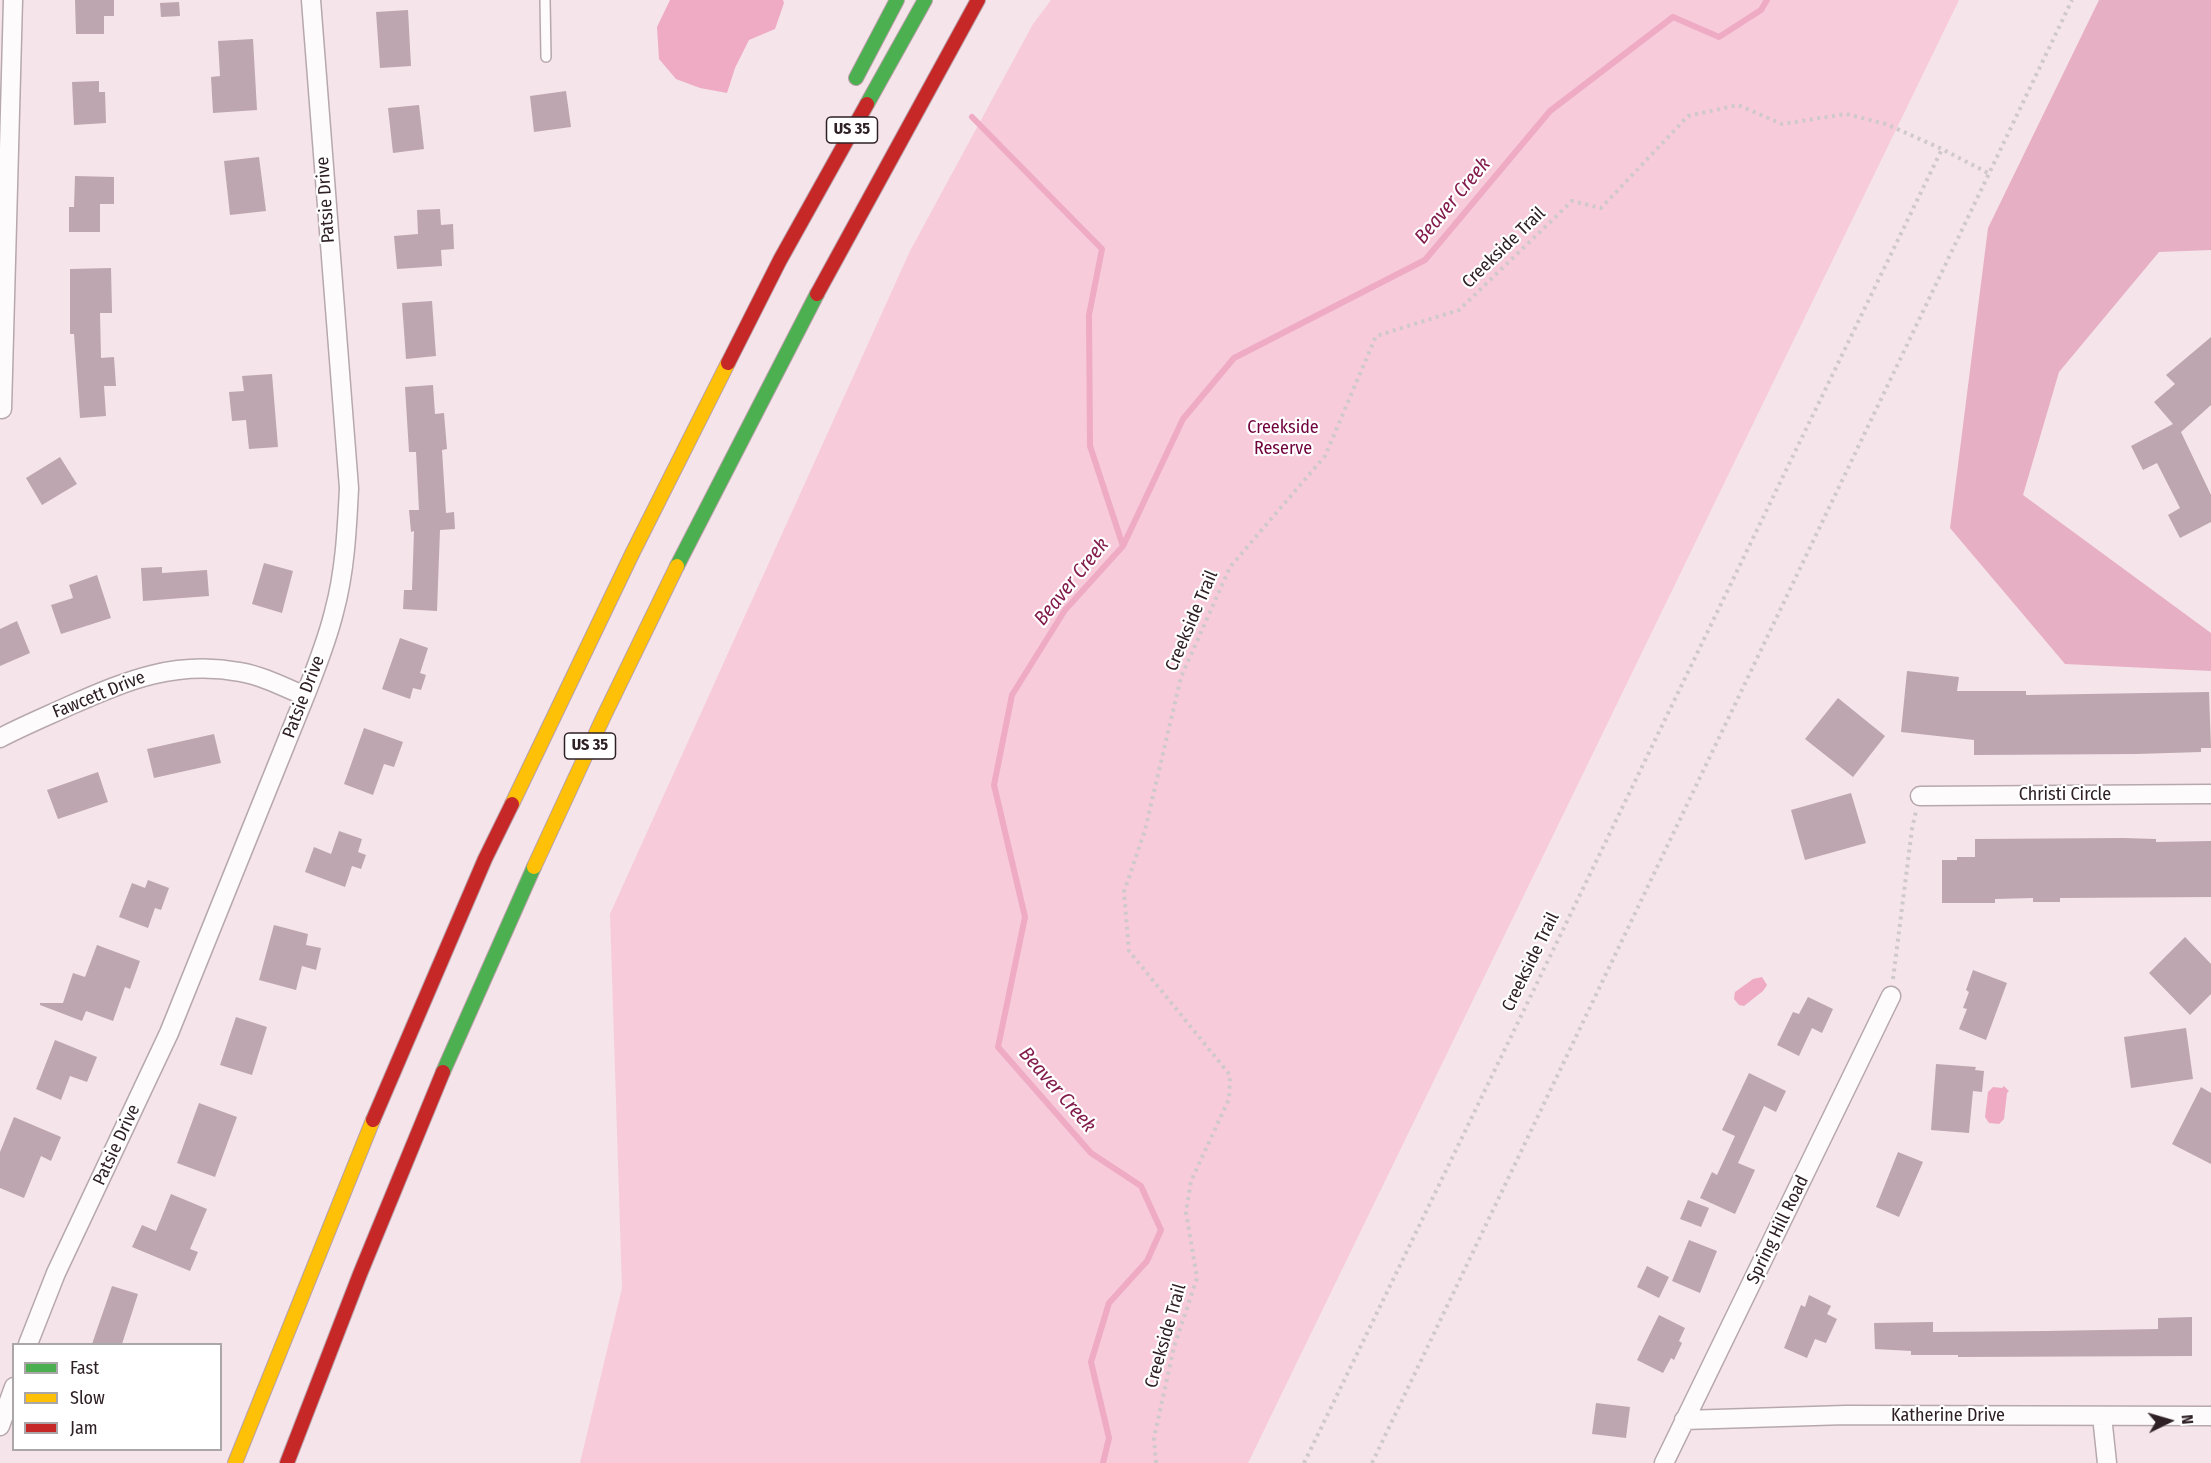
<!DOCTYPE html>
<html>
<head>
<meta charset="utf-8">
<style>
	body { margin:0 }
	#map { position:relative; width:2211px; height:1463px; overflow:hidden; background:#f5e4ea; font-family:"Fira Sans Condensed",sans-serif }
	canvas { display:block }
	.legend { position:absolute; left:12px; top:1343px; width:210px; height:108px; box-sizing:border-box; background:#fff; border:2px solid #aba6a7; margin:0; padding:8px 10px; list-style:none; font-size:18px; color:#2e2024 }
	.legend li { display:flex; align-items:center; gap:12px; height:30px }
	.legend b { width:30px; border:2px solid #aba6a7 }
	.north { position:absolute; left:2139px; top:1391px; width:60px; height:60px; -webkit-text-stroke:4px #fff; paint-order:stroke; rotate:85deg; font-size:16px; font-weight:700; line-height:24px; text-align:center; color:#2e2024 }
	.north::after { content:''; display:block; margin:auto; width:21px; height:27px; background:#2e2024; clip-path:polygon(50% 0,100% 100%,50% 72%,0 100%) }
</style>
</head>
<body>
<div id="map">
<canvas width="2211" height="1463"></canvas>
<ul class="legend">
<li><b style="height:8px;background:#4caf50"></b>Fast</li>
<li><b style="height:8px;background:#ffc107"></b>Slow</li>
<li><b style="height:8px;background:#c62828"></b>Jam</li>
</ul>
<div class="north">N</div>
</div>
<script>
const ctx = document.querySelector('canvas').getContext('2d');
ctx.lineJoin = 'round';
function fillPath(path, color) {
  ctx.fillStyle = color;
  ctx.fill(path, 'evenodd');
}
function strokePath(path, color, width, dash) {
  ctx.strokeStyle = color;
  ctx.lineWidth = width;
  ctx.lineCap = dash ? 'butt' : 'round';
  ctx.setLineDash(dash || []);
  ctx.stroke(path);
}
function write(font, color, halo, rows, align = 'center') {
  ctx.font = font + ' "Fira Sans Condensed",sans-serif';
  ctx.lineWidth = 4.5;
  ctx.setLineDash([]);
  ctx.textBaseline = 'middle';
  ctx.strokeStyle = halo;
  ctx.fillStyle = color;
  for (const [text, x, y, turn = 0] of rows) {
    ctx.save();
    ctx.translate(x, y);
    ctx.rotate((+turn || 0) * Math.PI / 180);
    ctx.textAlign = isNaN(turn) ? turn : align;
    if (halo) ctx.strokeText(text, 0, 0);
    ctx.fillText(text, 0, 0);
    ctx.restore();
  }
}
const green = new Path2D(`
	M1051 0H1959L1248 1463H580L622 1288 610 914 910 251 1033 24Z`);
const forest = new Path2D(`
	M2099 0H2211V250L2159 252 2059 372 2023 495 2211 633V671L2065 664 1950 528 1988 228Z`);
const water = new Path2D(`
	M670 0H783L784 3 775 29 749 40 735 68 727 93 700 88 676 79 659 59 657 27Z
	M1762 977 1767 985 1763 991 1744 1006 1739 1005 1734 999 1735 992 1753 979Z
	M2004 1086 2009 1091 2007 1093 2004 1119 1999 1124 1989 1123 1985 1117 1988 1092 1993 1087 2002 1088Z`);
const stream = new Path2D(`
	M972 117 1102 249 1089 315 1090 446 1123 546
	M1103 1463 1109 1438 1091 1362 1109 1303 1147 1261 1161 1230 1141 1186 1091 1153 998 1047 1025 917 994 785 1012 695 1065 610 1123 546 1183 419 1234 358 1425 260 1550 111 1673 17 1719 37 1761 10 1767 0`);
const building = new Path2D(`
	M75 0H114V16H104V34H76Z
	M179 2 180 16 161 17 160 3Z
	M408 10 411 66 380 68 376 12Z
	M253 39 257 110 213 113 211 77 220 76 218 41Z
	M99 81V92H105L106 123 74 125 72 82Z
	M566 91 571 127 534 132 530 96Z
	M419 105 424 149 393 153 388 108Z
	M259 157 266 211 230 215 224 161Z
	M75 176 114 177V204H100V232H69V207H74Z
	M440 209 441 225 453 224 454 249 441 250 442 266 397 269 394 236 418 234 417 210Z
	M111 268 112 313H100L101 358 114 357 116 386H104L106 416 80 418 74 334H70V269Z
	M432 301 436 356 406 359 402 303Z
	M2211 337V405L2181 432 2211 495V522L2180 538 2168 515 2180 508 2157 463 2143 470 2131 446 2173 424 2154 402 2175 384 2166 375Z
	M272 374 278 447 249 449 246 420 232 421 229 392 244 391 242 376Z
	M433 385 435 414 444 413 447 449 442 450 446 513 454 512 455 529 440 530 437 611 403 609 404 590H412L414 531 411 532 409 510H419L416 452H409L405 387Z
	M60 457 77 484 42 505 26 478Z
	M264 563 293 571 282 613 252 604Z
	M162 567V573L207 570 209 596 143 601 141 568Z
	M97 575 111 618 61 634 51 605 73 598 69 585Z
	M17 621 30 653 0 666V629Z
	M400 638 428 648 420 673 426 675 421 690 413 688 410 699 382 689Z
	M1907 671 1959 677 1957 691H2026V695L2209 692 2211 748H2201V752L2136 754 1974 755V740L1901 732Z
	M1838 698 1885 736 1853 777 1805 739Z
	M364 728 403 742 394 767 384 764 373 795 344 784Z
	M214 734 221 763 154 778 147 749Z
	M98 772 108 802 58 819 47 790Z
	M1851 793 1866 843 1805 860 1791 810Z
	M339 831 362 839 358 852 366 855 361 869 352 866 345 887 305 872 314 847 331 854Z
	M2124 838 2156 839V842L2211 841V897L2060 898V902H2033V898L1995 899V903H1942V860H1957V857H1975V839Z
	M148 880 169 888 161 910 155 908 148 928 119 917 132 883 145 888Z
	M274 925 308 934 306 945 321 948 316 970 302 966 296 990 259 980Z
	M2185 937 2211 964V994L2190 1015 2149 973Z
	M97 945 140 961 130 989 125 987 113 1021 86 1011 82 1021 40 1005V1003H63L73 973 85 977Z
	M1973 970 2007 983 1986 1040 1959 1029 1967 1009 1963 1008 1969 992 1966 990Z
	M1808 997 1833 1009 1822 1033 1812 1028 1799 1056 1777 1045 1793 1012 1799 1014Z
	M236 1017 267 1027 252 1075 220 1065Z
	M2186 1028 2193 1079 2131 1088 2124 1037Z
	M55 1040 97 1057 87 1082 70 1076 61 1100 36 1089Z
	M1936 1064 1976 1067 1975 1070 1984 1071 1982 1092 1973 1091 1969 1133 1931 1130Z
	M1749 1073 1786 1091 1776 1112 1764 1106 1738 1163 1755 1170 1735 1214 1700 1198 1712 1172 1717 1175 1735 1136 1722 1130Z
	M2201 1087 2211 1093V1164L2172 1144Z
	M199 1103 237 1117 215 1177 177 1163Z
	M14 1117 61 1137 51 1161 41 1156 24 1198 0 1188V1152Z
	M1898 1152 1923 1162 1899 1217 1876 1207Z
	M171 1194 207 1209 190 1249 198 1252 190 1271 132 1247 142 1225 156 1231Z
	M1688 1200 1709 1208 1701 1227 1680 1219Z
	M1689 1240 1717 1251 1700 1293 1672 1281Z
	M1647 1266 1669 1277 1659 1298 1637 1287Z
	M112 1286 138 1294 122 1344H92Z
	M1809 1295 1831 1306 1827 1314 1837 1319 1826 1343 1815 1339 1807 1358 1784 1348 1801 1305 1805 1307Z
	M1659 1315 1685 1328 1679 1341 1682 1343 1674 1360 1671 1358 1663 1373 1637 1360Z
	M2192 1317V1356L1958 1357V1355H1911V1351L1875 1349 1874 1323 1933 1322V1332L2047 1331 2158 1329V1318Z
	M1596 1403 1630 1407 1626 1438 1592 1434Z`);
const path = new Path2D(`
	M1893 979 1912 829 1916 811
	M1156 1463 1154 1438 1174 1347 1197 1278 1186 1212 1191 1181 1229 1099 1230 1075 1129 951 1124 892 1145 830 1181 677 1230 567 1325 456 1376 336 1459 310 1572 201 1601 208 1688 116 1738 105 1782 124 1846 114 1886 124 1942 149 1988 173
	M1304 1463 1942 149
	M1372 1463 2072 0`);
const lane = new Path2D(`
	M545 0 546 57`);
const street = new Path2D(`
	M2 409 13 0
	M0 738C23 726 47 716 71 705 128 680 176 660 240 672 263 676 284 687 305 696
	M1920 796 2211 794
	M28 1344 56 1273 169 1033 305 696C316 668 327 641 334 612 345 572 347 529 349 488L311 0
	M2102 1416 2107 1463
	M1684 1420 1846 1415 2211 1416
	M0 1426 14 1387
	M1664 1463 1891 996`);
const fast = new Path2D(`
	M856 78 897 0
	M867 104 925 0
	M677 566 817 294
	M443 1072 534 867`);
const slow = new Path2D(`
	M512 804 632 554 728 363
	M534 867 603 718 677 566
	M235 1463 373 1120`);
const jam = new Path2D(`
	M817 294 978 0
	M728 363 780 260 867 104
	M373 1120 485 859 512 804
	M287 1463 360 1274 443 1072`);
const shields = [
	[852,130,51],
	[590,746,51]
];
const shieldNames = [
	["US 35",852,130],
	["US 35",590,746]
];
const streetNames = [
	["Patsie Drive",326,200,-94],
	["Creekside Trail",1504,248,-44],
	["Creekside Trail",1192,621,-67],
	["Fawcett Drive",99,695,-22],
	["Patsie Drive",304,697,-69],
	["Christi Circle",2065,795],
	["Creekside Trail",1531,962,-64],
	["Patsie Drive",117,1145,-65],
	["Spring Hill Road",1778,1230,-64],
	["Creekside Trail",1166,1336,-74],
	["Katherine Drive",1948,1416]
];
const parkNames = [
	["Creekside",1283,428],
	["Reserve",1283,449]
];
const waterNames = [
	["Beaver Creek",1453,201,-50],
	["Beaver Creek",1072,582,-51],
	["Beaver Creek",1057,1090,49]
];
fillPath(green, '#f7cbda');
fillPath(forest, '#e7afc3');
fillPath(water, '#eeabc3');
strokePath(stream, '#eeabc3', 6);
fillPath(building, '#bda6af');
strokePath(lane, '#b6a8ac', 12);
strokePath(street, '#b6a8ac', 21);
strokePath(fast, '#b8a0a9', 16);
strokePath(slow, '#b8a0a9', 16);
strokePath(jam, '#b8a0a9', 16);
strokePath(path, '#cfc9cb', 4, [3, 4.5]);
strokePath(lane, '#fefbfc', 9);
strokePath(street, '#fefbfc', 18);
strokePath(fast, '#4caf50', 14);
strokePath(slow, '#ffc107', 14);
strokePath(jam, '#c62828', 14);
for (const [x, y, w] of shields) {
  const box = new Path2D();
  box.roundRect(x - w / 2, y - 13, w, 26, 4.5);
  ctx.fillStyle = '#fff';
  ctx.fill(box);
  strokePath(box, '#2e2024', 1.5);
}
write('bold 16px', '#2e2024', null, shieldNames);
write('18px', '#2e2024', '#fff', streetNames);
write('18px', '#6f013c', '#fff', parkNames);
write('italic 20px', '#831c4c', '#fff', waterNames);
</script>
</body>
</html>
